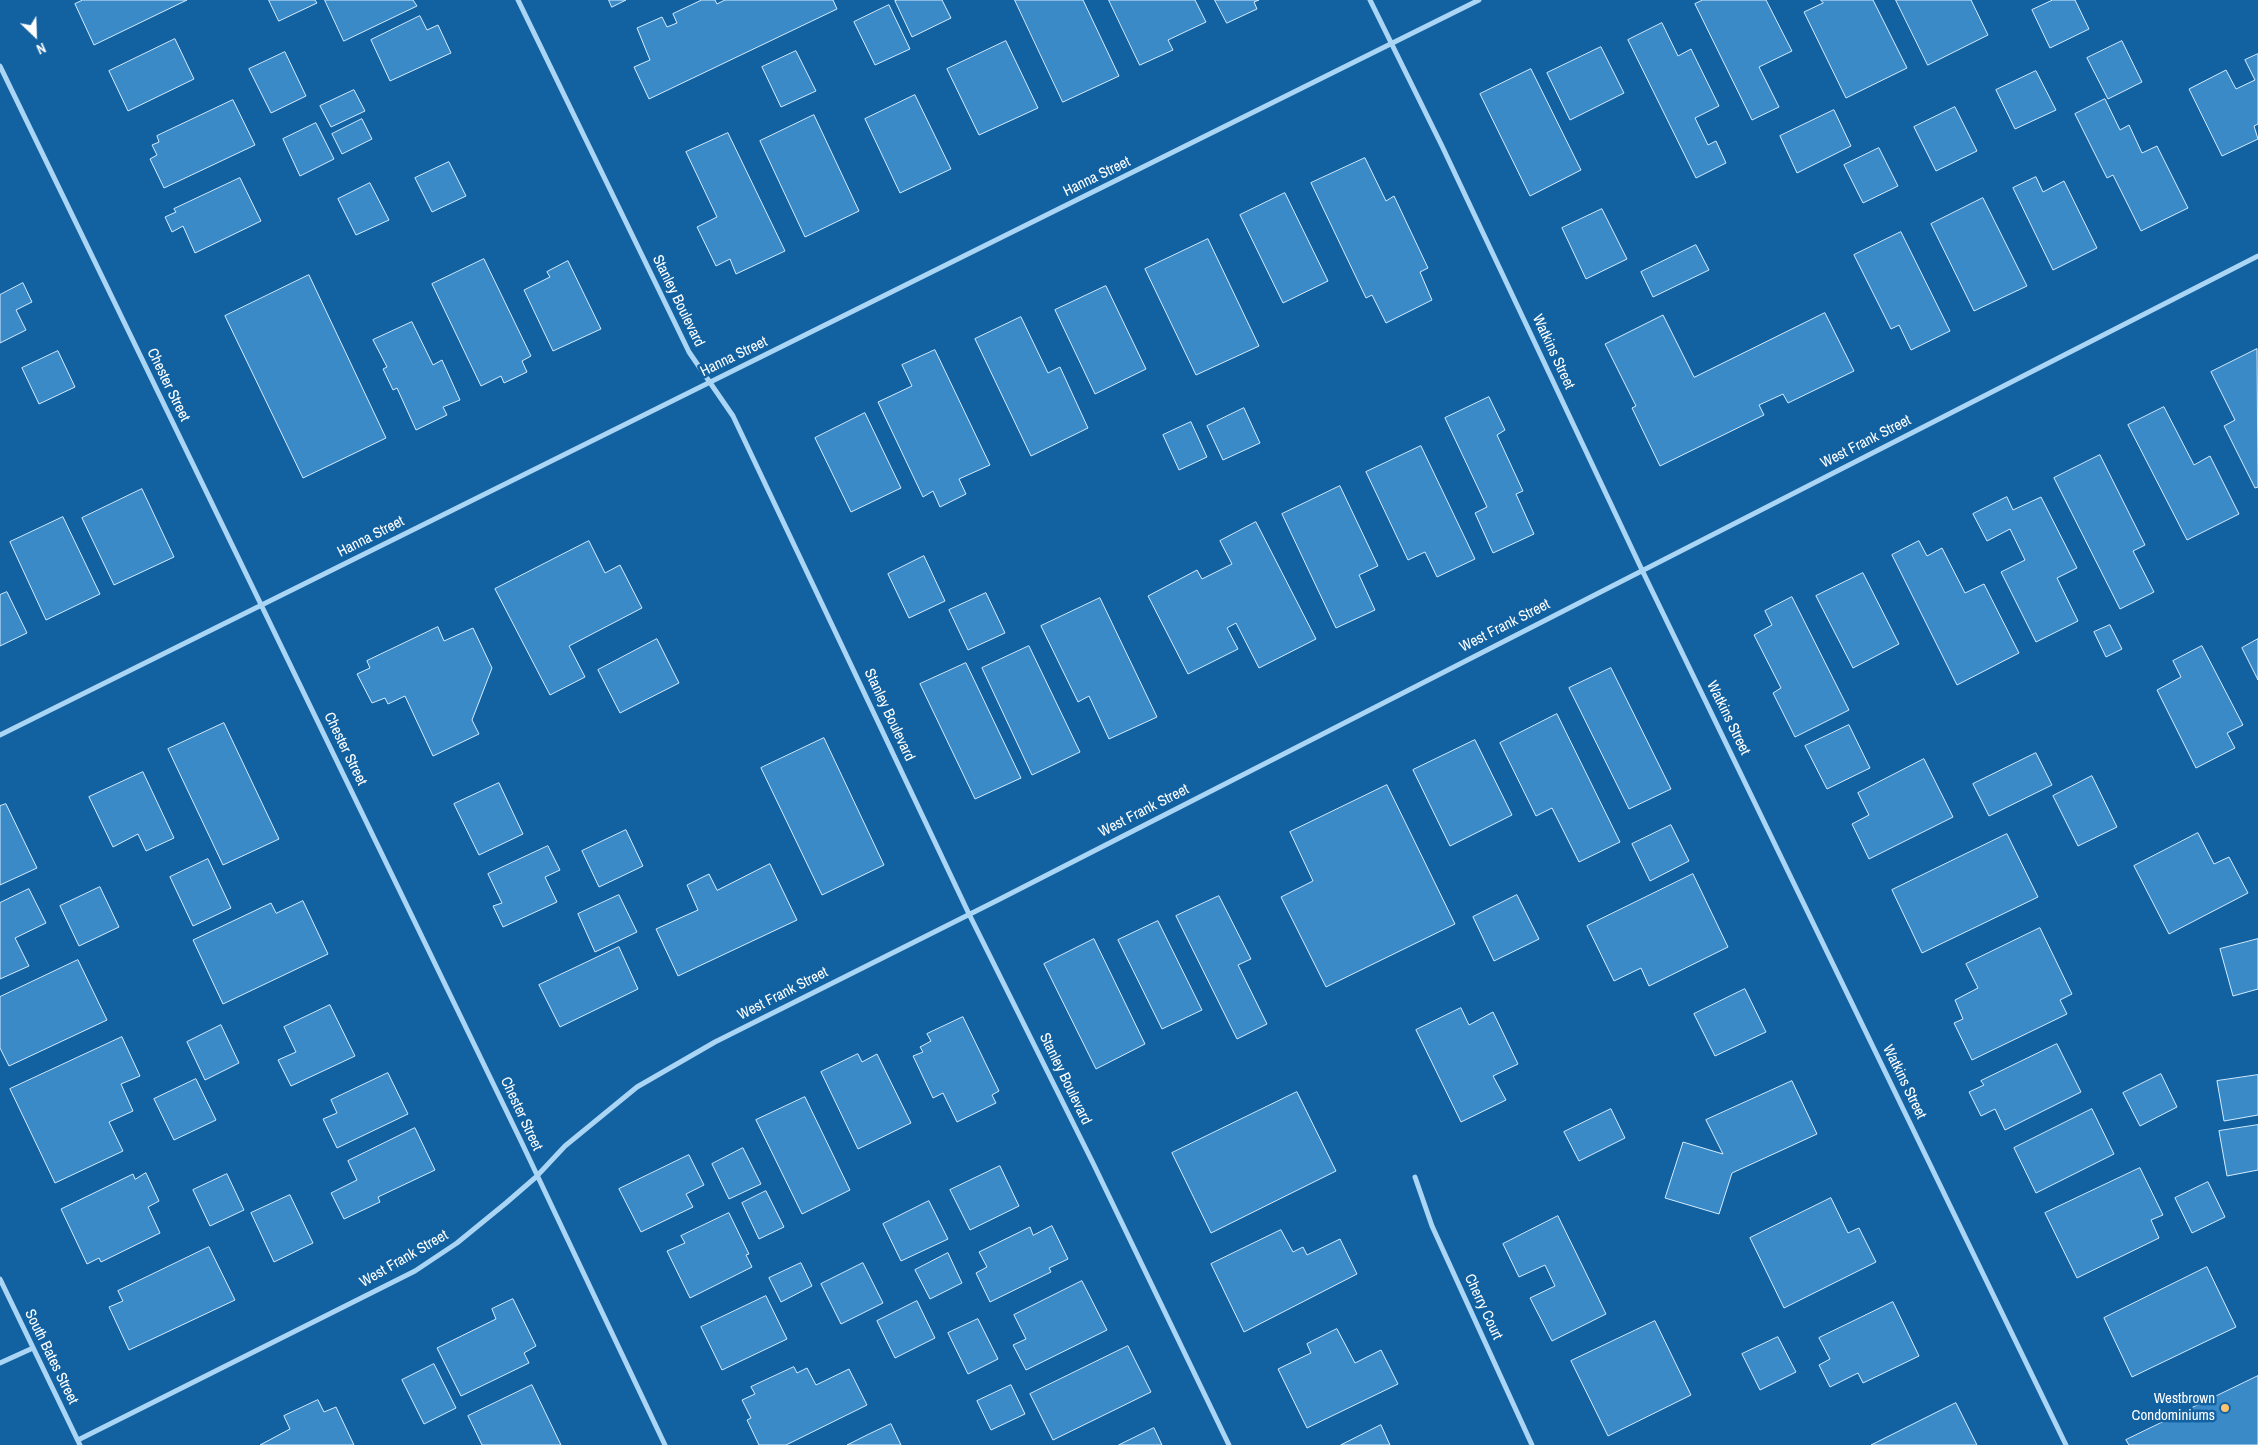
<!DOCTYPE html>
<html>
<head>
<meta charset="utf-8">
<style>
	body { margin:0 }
	#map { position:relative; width:2258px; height:1445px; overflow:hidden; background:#1261a1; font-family:"Archivo Narrow",sans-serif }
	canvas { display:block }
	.north { position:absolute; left:10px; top:10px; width:50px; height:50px; -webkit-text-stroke:4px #1261a1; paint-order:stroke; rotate:156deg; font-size:14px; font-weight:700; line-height:20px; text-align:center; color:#fff }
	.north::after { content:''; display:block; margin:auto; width:18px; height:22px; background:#fff; clip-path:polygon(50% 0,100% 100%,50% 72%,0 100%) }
</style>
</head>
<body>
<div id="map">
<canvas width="2258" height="1445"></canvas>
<div class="north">N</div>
</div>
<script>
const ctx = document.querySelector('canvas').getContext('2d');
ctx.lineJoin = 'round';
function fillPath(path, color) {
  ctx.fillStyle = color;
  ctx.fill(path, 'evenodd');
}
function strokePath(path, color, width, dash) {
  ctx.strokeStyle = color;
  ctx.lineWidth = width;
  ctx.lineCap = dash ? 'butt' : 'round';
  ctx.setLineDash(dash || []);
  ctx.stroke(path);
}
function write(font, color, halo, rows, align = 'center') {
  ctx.font = font + ' "Archivo Narrow",sans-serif';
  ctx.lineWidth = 5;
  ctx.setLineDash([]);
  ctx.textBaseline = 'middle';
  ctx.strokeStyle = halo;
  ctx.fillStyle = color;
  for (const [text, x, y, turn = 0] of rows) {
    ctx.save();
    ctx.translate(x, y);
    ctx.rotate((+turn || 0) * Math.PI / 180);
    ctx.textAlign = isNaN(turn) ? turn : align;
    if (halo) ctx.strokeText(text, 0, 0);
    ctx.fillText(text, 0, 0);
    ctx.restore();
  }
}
const building = new Path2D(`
	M83 0H187L94 45 75 4Z
	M269 0H315L317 3 279 21Z
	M325 0H413L417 6 344 41Z
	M609 0H626L612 7Z
	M702 0H715L717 4 725 0H833L837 9 649 99 634 67 650 60 637 28 662 17 667 27 677 23 673 14Z
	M898 0H942L951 18 912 37 895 1Z
	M1015 0H1083L1119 76 1063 102Z
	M1109 0H1195L1206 22 1168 40 1173 50 1140 65Z
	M1215 0H1259L1254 2 1257 9 1227 23Z
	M1703 0H1766L1792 51 1759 67 1779 107 1752 120 1695 4Z
	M1821 0H1873L1907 68 1846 98 1804 12 1823 3Z
	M1896 0H1971L1988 35 1928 65Z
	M2053 0H2075L2089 29 2050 48 2032 10Z
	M889 5 910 49 875 65 854 22Z
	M420 16 427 30 438 25 451 53 390 81 371 40Z
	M1662 23 1678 56 1691 49 1719 106 1695 118 1708 145 1716 141 1726 163 1696 178 1628 40Z
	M175 39 194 79 128 111 109 71Z
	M1006 41 1038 108 979 135 947 69Z
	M2122 41 2142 82 2108 99 2087 58Z
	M1601 47 1624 93 1570 120 1547 73Z
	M796 51 816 91 781 107 762 67Z
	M285 52 306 96 271 113 249 69Z
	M2258 54V124L2254 126 2258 139 2222 156 2189 89 2226 70 2236 89 2255 80 2245 60Z
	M1531 69 1581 170 1530 196 1480 94Z
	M2036 71 2056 110 2015 129 1996 90Z
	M354 90 365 111 331 127 320 106Z
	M915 95 951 169 900 193 865 119Z
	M2105 99 2120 130 2129 125 2142 153 2157 146 2188 208 2141 231 2113 175 2107 178 2075 114Z
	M233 100 255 145 164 188 150 159 157 155 152 145 159 142 157 136Z
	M1955 107 1977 151 1936 171 1914 127Z
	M1834 110 1851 146 1797 173 1780 136Z
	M814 115 859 211 805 237 760 141Z
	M362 119 372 139 342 154 332 134Z
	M316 123 334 159 300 176 283 139Z
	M728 133 785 251 736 274 730 259 716 266 697 227 717 217 686 152Z
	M1879 148 1898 186 1863 203 1844 165Z
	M1365 158 1386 201 1394 196 1428 268 1420 272 1432 300 1386 323 1372 295 1366 298 1311 183Z
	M449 162 466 196 432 212 415 178Z
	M2036 177 2043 192 2064 181 2097 248 2053 270 2013 188Z
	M240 178 261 221 195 253 183 226 172 232 165 217 176 212 174 209Z
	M370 183 389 220 356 235 338 199Z
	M1285 193 1328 281 1283 303 1240 215Z
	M1983 198 2027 286 1974 311 1931 224Z
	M1602 209 1627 259 1586 279 1562 228Z
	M1901 232 1950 331 1911 350 1899 325 1891 329 1854 255Z
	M1208 239 1259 346 1196 375 1145 269Z
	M1696 245 1709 270 1653 297 1641 272Z
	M484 259 531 356 522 361 527 372 504 383 501 376 481 386 432 284Z
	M568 261 601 329 553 351 524 290 550 277 547 272Z
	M309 275 386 438 303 478 225 316Z
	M23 283 32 302 16 310 26 330 0 343V295Z
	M1106 286 1146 369 1095 394 1055 310Z
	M1825 313 1854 371 1788 403 1783 394 1759 405 1764 415 1660 466 1632 408 1636 406 1605 344 1663 315 1694 377Z
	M1021 317 1048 373 1060 367 1088 428 1031 456 975 339Z
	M412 322 433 365 442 360 460 400 443 407 447 415 416 430 397 388 393 390 383 369 387 367 373 340Z
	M2257 349 2258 487 2255 488 2224 426 2235 420 2211 372Z
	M935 350 990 465 959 479 966 494 940 507 933 491 923 497 878 402 912 386 902 365Z
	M58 351 75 387 39 404 22 368Z
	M1489 397 1505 430 1497 435 1523 491 1516 494 1534 534 1493 553 1475 513 1487 507 1445 418Z
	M2164 407 2194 465 2210 456 2239 514 2187 540 2128 425Z
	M1244 408 1260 443 1223 460 1207 426Z
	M865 413 901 488 851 512 815 438Z
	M1191 422 1207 457 1179 470 1163 435Z
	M1421 446 1475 559 1437 577 1425 552 1408 560 1366 472Z
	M2100 455 2145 545 2133 551 2154 592 2120 609 2054 478Z
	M1340 486 1378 566 1359 575 1375 610 1336 628 1282 514Z
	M142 489 174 557 114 585 82 518Z
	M2007 497 2013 510 2041 497 2077 568 2057 578 2078 621 2036 642 2001 572 2025 560 2010 529 1987 541 1973 514Z
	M63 517 100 594 46 620 10 542Z
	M1256 522 1316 639 1259 668 1236 623 1227 628 1238 649 1188 674 1148 596 1197 570 1202 579 1232 564 1220 541Z
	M589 541 605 573 620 565 642 608 569 646 585 677 550 695 495 589Z
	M1919 541 1927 556 1942 548 1965 593 1984 584 2019 653 1957 685 1892 555Z
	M924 556 945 601 909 618 888 574Z
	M1863 573 1899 644 1853 668 1816 596Z
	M7 592 27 633 0 646V595Z
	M986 593 1005 633 968 650 949 610Z
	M1792 597 1849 710 1795 737 1773 693 1781 688 1754 635 1772 625 1765 611Z
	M1100 598 1157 717 1109 739 1089 696 1078 702 1041 626Z
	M2110 625 2122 649 2106 657 2094 632Z
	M438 627 444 641 473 628 492 668 472 720 479 734 433 756 405 696 388 704 385 698 372 703 357 674 370 668 367 661Z
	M657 639 679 683 620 713 598 670Z
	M2258 639V680L2242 648Z
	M1029 646 1080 752 1032 775 982 668Z
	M2202 646 2243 725 2227 733 2235 748 2196 768 2157 690 2181 677 2173 661Z
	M966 663 1021 778 975 799 920 684Z
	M1611 668 1671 789 1629 809 1569 688Z
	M1557 714 1620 842 1579 862 1552 808 1536 816 1500 743Z
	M224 723 279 839 223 865 168 749Z
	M1849 725 1870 768 1827 789 1805 746Z
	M824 738 884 865 822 895 761 768Z
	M1475 740 1512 815 1450 846 1413 770Z
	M2036 753 2052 785 1989 816 1973 784Z
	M1924 759 1953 817 1869 859 1852 824 1869 815 1858 793Z
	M143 772 174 838 146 851 138 834 113 847 89 797Z
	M2092 776 2117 827 2078 846 2053 796Z
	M499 783 523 834 479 855 454 804Z
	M1387 785 1455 924 1326 987 1281 897 1313 881 1290 832Z
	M6 804 37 868 0 885V806Z
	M1671 825 1689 861 1650 881 1632 844Z
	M626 830 643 866 599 887 582 851Z
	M2198 833 2214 864 2229 857 2248 893 2169 934 2134 866Z
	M2007 834 2038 897 1922 953 1892 890Z
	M548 846 560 870 545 877 557 902 503 927 493 906 502 903 488 874Z
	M208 859 231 908 193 926 170 877Z
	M770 864 797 920 678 976 656 929 698 910 687 885 709 874 717 890Z
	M1693 874 1728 947 1649 986 1641 968 1614 981 1587 926Z
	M100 887 119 927 79 946 60 906Z
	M29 889 46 923 15 938 29 966 0 979V903Z
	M619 895 637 932 595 952 578 914Z
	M1517 895 1539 939 1494 961 1473 917Z
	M1219 896 1251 959 1238 965 1267 1024 1237 1039 1176 916Z
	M303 901 328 954 223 1004 193 940 271 903 276 913Z
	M1158 921 1202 1010 1162 1029 1118 940Z
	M2040 928 2072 994 2060 1000 2067 1014 1972 1060 1954 1023 1963 1019 1955 1000 1978 988 1966 964Z
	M1094 939 1145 1044 1096 1069 1044 964Z
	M2258 939V989L2233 996 2220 949Z
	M619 947 638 989 560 1027 539 985Z
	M78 960 107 1020 9 1066 0 1048V997Z
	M1745 989 1766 1032 1715 1056 1694 1014Z
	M330 1005 355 1056 291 1086 278 1060 296 1052 284 1027Z
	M1461 1008 1469 1025 1493 1012 1518 1064 1493 1076 1506 1100 1461 1122 1416 1030Z
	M963 1017 999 1091 992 1095 996 1103 957 1122 943 1093 933 1098 913 1056 923 1052 920 1047 931 1041 927 1034Z
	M221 1025 239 1063 205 1080 187 1042Z
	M122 1037 140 1076 121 1084 133 1111 109 1122 123 1151 55 1183 10 1089Z
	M2057 1044 2081 1092 2005 1130 1995 1109 1981 1116 1969 1092 1984 1085 1981 1081Z
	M858 1054 862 1062 877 1054 911 1123 858 1149 821 1072Z
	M388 1073 408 1114 337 1148 323 1119 337 1113 331 1100Z
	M2161 1074 2177 1107 2140 1126 2123 1093Z
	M2258 1075V1115L2224 1121 2217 1081Z
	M196 1079 216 1120 174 1140 154 1099Z
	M1792 1081 1817 1134 1732 1173 1719 1214 1665 1198 1683 1142 1723 1154 1706 1120Z
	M1297 1092 1336 1171 1211 1233 1172 1153Z
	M805 1097 850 1190 802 1214 756 1120Z
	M1611 1109 1625 1138 1579 1161 1564 1132Z
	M2092 1109 2114 1154 2036 1193 2014 1148Z
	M2258 1125V1170L2227 1176 2219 1131Z
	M415 1128 435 1170 378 1197 380 1202 344 1219 331 1193 357 1180 348 1161Z
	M743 1148 761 1184 729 1199 712 1164Z
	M689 1155 704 1185 686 1194 693 1207 641 1232 619 1189Z
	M1000 1166 1019 1206 970 1230 950 1190Z
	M2140 1168 2163 1215 2151 1220 2159 1238 2077 1278 2045 1213Z
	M146 1173 159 1201 148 1207 160 1233 101 1262 99 1258 87 1264 61 1209 133 1174 135 1179Z
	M227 1174 244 1210 210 1226 193 1190Z
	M2208 1182 2225 1217 2192 1233 2175 1198Z
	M766 1191 784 1227 759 1239 742 1203Z
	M290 1195 313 1243 274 1262 251 1213Z
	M1831 1198 1848 1233 1859 1228 1876 1262 1784 1308 1750 1238Z
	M929 1201 948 1239 901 1261 883 1224Z
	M729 1213 749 1254 746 1255 752 1267 690 1298 667 1251 685 1243 681 1236Z
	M1558 1216 1606 1314 1552 1341 1530 1298 1555 1286 1545 1265 1519 1277 1503 1244Z
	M1052 1226 1068 1259 1049 1268 1051 1272 990 1302 976 1273 987 1267 979 1252 1030 1227 1033 1235Z
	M1281 1230 1293 1252 1303 1247 1307 1255 1340 1239 1357 1274 1244 1332 1211 1264Z
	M209 1247 235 1300 129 1350 109 1307 123 1301 118 1291Z
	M948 1253 962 1283 930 1299 915 1270Z
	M801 1263 812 1286 781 1302 769 1278Z
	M863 1263 883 1303 841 1324 821 1284Z
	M2207 1267 2236 1327 2132 1377 2104 1318Z
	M1082 1281 1107 1330 1026 1370 1013 1345 1026 1339 1014 1315Z
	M766 1296 787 1339 722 1370 701 1327Z
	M513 1299 536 1346 524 1353 529 1363 461 1396 437 1348 496 1319 492 1309Z
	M917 1301 935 1338 895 1358 877 1321Z
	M1893 1302 1919 1356 1863 1383 1858 1373 1830 1387 1819 1365 1830 1359 1819 1338Z
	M978 1319 998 1359 968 1374 948 1333Z
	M1655 1321 1691 1395 1608 1436 1571 1361Z
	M1337 1329 1355 1363 1381 1350 1398 1384 1307 1428 1278 1369 1311 1353 1307 1344Z
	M1778 1337 1796 1372 1760 1390 1742 1354Z
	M1128 1346 1151 1392 1053 1440 1030 1394Z
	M434 1364 456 1408 424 1424 402 1380Z
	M794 1367 797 1373 807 1368 816 1385 849 1369 867 1405 786 1445H759L747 1420 751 1418 742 1400 755 1394 751 1387Z
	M2258 1376V1445H2129L2126 1440Z
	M532 1385 561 1445H482L468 1416Z
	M1011 1385 1025 1414 991 1430 977 1401Z
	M318 1400 324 1412 336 1407 354 1445H260L290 1429 284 1416Z
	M1956 1403 1977 1445H1871L1941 1410Z
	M891 1424 901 1445H847L869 1434Z
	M1381 1425 1390 1445H1341Z
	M1154 1428 1162 1445H1119Z`);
const street = new Path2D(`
	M518 0 689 352 733 416 969 914 1093 1163 1229 1445
	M1370 0 1442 146 1642 570 2066 1445
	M0 66 520 1139 665 1445
	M0 735 1479 0
	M1415 1177 1432 1226 1532 1445
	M0 1279 80 1445
	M0 1363 33 1348
	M78 1440 415 1271 457 1243 506 1203 536 1177 565 1146 637 1087 715 1042 998 900 2258 256`);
const markers = [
	[2225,1408,5,"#ffc46f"]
];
const streetNames = [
	["Hanna Street",1097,177,-26],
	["Stanley Boulevard",678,301,64],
	["Watkins Street",1553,352,65],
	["Hanna Street",734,357,-26],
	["Chester Street",168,385,64],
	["West Frank Street",1866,442,-27],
	["Hanna Street",371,537,-27],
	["West Frank Street",1505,626,-27],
	["Stanley Boulevard",889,715,65],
	["Watkins Street",1728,718,64],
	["Chester Street",345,749,64],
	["West Frank Street",1144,811,-27],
	["West Frank Street",783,994,-27],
	["Stanley Boulevard",1065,1079,64],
	["Watkins Street",1904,1082,64],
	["Chester Street",521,1114,65],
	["West Frank Street",404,1259,-30],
	["Cherry Court",1483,1307,65],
	["South Bates Street",51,1357,64]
];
const poiNames = [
	["Westbrown",2215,1399],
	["Condominiums",2215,1416]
];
fillPath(building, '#3b8ac8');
strokePath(building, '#d4ecfe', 1);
strokePath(street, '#abd5f5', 5);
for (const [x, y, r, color] of markers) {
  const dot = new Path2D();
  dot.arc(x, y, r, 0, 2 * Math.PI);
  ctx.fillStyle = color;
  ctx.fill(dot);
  strokePath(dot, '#1261a1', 2);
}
write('15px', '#fff', '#1261a1', streetNames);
write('15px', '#fff', '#1261a1', poiNames, 'right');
</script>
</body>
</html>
